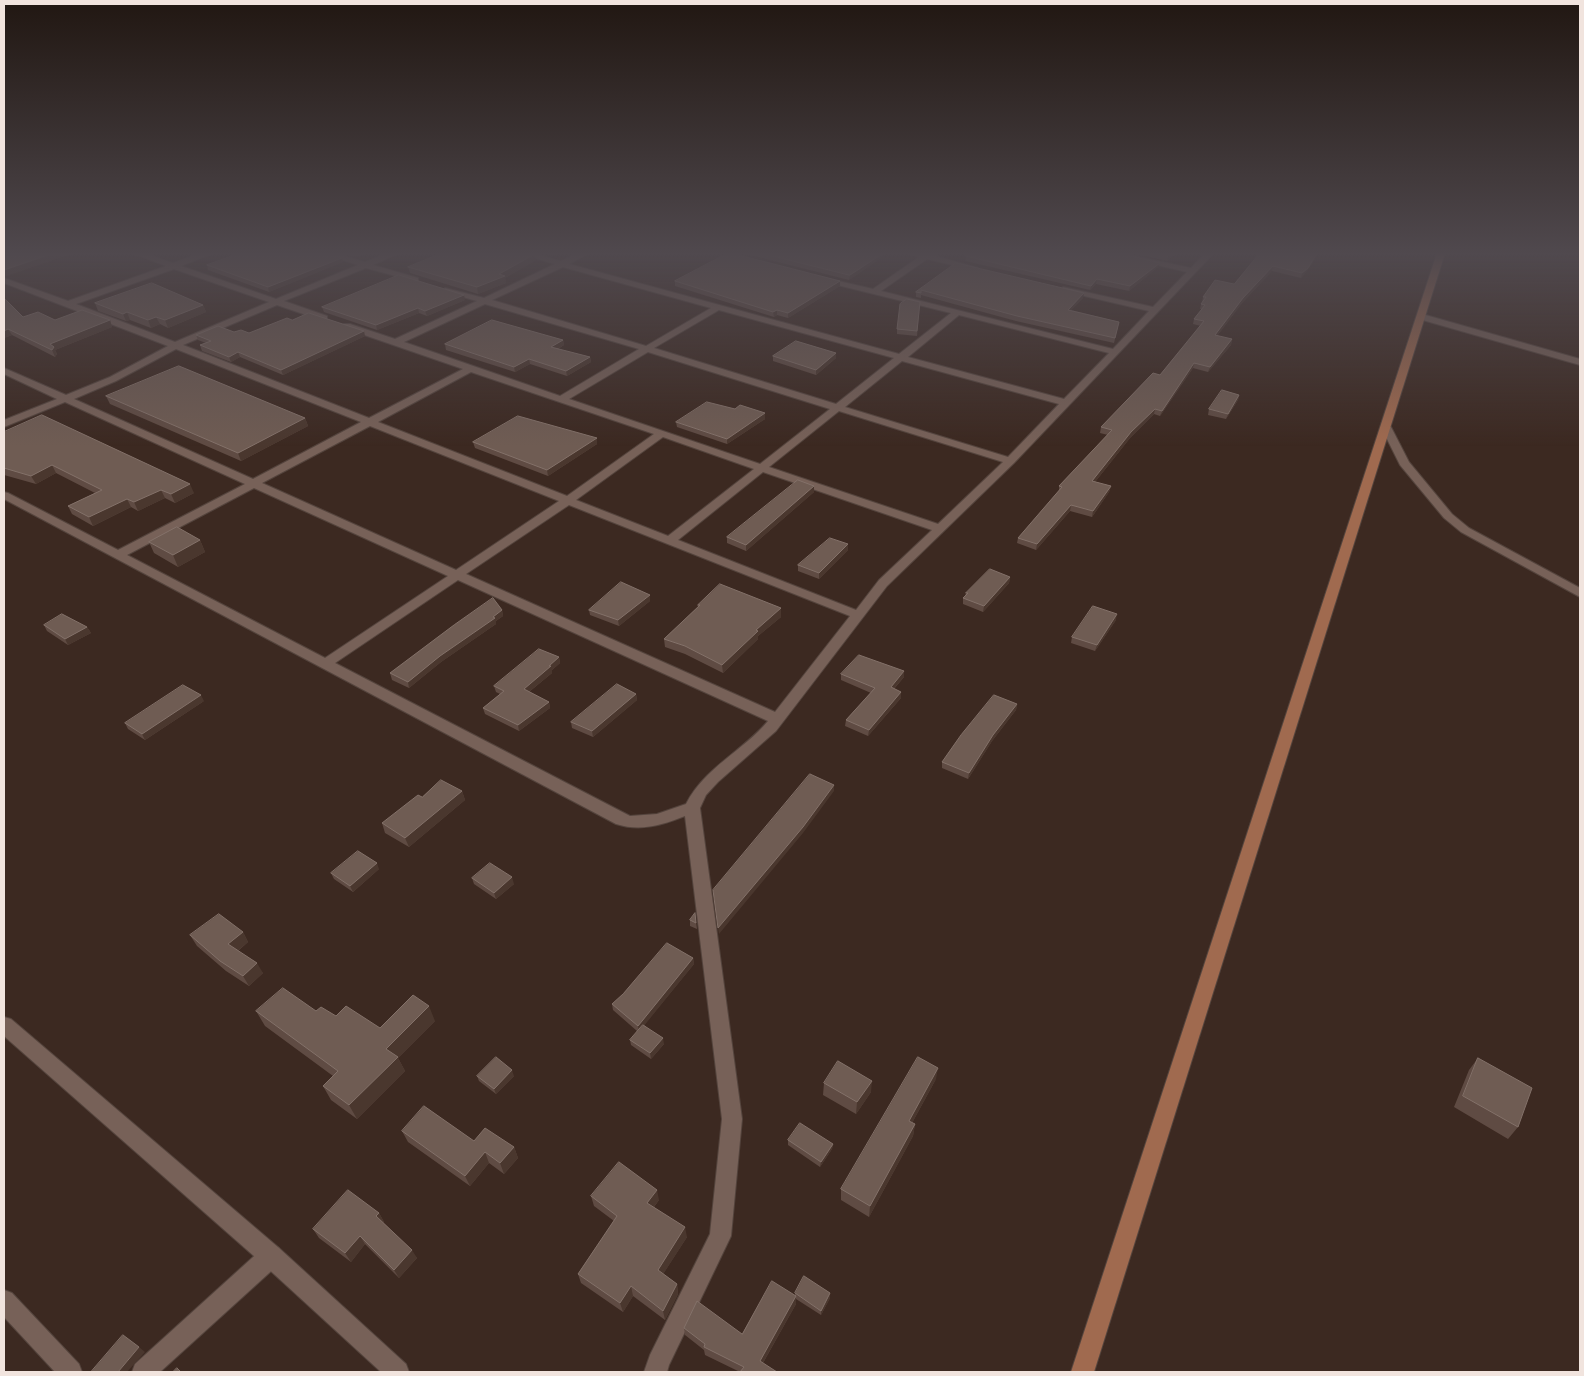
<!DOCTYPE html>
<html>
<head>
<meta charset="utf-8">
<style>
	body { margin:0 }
	#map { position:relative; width:1584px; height:1376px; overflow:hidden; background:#3c2921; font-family:"Alegreya Sans",sans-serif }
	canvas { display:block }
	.frame { position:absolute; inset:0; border:5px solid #f1e4de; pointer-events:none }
</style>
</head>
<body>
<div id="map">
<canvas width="1584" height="1376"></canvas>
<div class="frame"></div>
</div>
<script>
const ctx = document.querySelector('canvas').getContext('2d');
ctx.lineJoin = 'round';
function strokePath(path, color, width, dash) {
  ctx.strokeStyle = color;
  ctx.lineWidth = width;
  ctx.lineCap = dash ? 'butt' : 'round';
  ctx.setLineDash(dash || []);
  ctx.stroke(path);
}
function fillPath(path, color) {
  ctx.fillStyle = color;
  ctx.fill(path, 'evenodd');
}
const minor = new Path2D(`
	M132 253H144L173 263 201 253H213L181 266 276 299 358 265 321 253H334L365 262 388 253H399L373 265 418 278V282L366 268 284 301 327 316V320H321L277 305 183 345 369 418 463 369 344 328V324H350L395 339 477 301 445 292V288L484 298 555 264 518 253H531L561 261 578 253H589L569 264 899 354 951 313 821 281V277L873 289 919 257 908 253H932V255L978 268 974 270 927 259 881 291 1113 349 1149 311 1063 291V287L1153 307 1187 272 1105 253H1121L1191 268 1205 253H1214L1014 463 887 586 776 731 718 782 706 795 700 808 742 1119 731 1236 669 1365 667 1372H644L650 1355 710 1234 722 1119 685 816C662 825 641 832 616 824L4 499V492L8 493 118 550 245 484 65 402 4 427V420L57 399 4 374V368L66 395 110 377 168 346 4 283V278L68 301 166 266ZM563 267 711 308 646 346 492 300ZM174 269 269 302 175 342 76 304ZM485 304 639 349 560 396 404 342ZM719 310 894 358 836 404 654 348ZM959 315 1109 353 1064 399 908 357ZM176 349 361 422 253 479 74 399 116 381ZM648 352 830 409 760 464 569 399ZM902 361 1059 404 1008 457 845 407ZM471 372 654 434 567 496 378 422ZM839 411 1003 462 938 524 769 467ZM370 426 559 501 456 570 262 483ZM663 437 754 469 668 536 576 500ZM763 472 932 530 879 580 856 610 678 540ZM254 488 448 576 325 658 127 555ZM569 505 850 616 775 712 466 574ZM458 580 768 721C743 751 705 767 686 804L657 814 630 816 335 663Z
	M1422 314 1580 359V365L1419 319V315Z
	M1386 424 1391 427 1409 462 1452 514 1469 528 1580 588V597L1461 532 1444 518 1400 465 1381 427Z
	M271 1245 279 1248 282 1256 279 1264 160 1372H132L135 1364 263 1248Z
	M4 1290 12 1293 79 1364 82 1372H55L4 1317Z`);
const tertiary = new Path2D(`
	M4 1017 11 1019 279 1248 406 1364 409 1372H381L263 1264 4 1036Z`);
const secondary = new Path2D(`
	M1437 253H1445L1094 1372H1071Z`);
const wall = new Path2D(`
	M341 253H362L363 254 356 257Z
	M538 253H559L555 255Z
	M742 253H886L882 256 881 258 849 280Z
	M1131 253H1176L1167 261Z
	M1260 253 1315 259 1306 272 1301 278 1272 271 1242 303 1217 336 1232 339 1231 345 1208 372 1193 368 1160 416 1154 414 1130 438 1095 482 1111 486 1109 492 1092 517 1070 511 1036 550 1017 543 1018 538 1059 491V486L1108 435 1100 433 1101 427 1160 375 1201 326 1193 324 1194 319 1202 309H1200L1201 304 1203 302H1202L1203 297 1234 284Z
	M966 256 1160 263 1158 267 1129 291 1096 284 1090 290 965 261Z
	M536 260 505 278 506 283 478 294 410 273 408 267Z
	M343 262 269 292 208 270 207 265Z
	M956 263 1083 298 1071 310 1119 322 1114 343 1016 321 921 295V298L916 297V292Z
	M675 281 840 286 788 318 777 315 774 317 675 286Z
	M4 298 23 317 55 320H110L112 327 55 350 57 354 55 357 12 335 4 338Z
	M465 300 427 316 419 313 377 330 324 312 322 307Z
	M920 302 917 336 897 334V329Z
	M95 303 203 305 206 312 168 328 160 324 151 328 130 320 126 321 98 311Z
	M292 320 365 336 283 375 240 357 231 362 202 351 200 345 206 343 198 340 196 335 234 332 249 333Z
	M563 340 564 345 558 349 590 357 591 362 567 376 530 364 515 372 446 350 445 344Z
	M773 356 836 358 816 375 773 361Z
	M1239 395 1238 400 1226 419 1208 415 1209 409Z
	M106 396 305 418 308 426 241 461 110 404Z
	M735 409 765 419 727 444 677 427 676 422Z
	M4 432 194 493 175 503 165 498 138 511 131 507 93 526 72 514 68 506 95 493 56 473 36 484 4 475Z
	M473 442 597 444 548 476 475 448Z
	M814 486V492L746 551 727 543V537Z
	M200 540 205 552 178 567 154 553 149 542Z
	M848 544V550L819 579 798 571V565Z
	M1010 577 1009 583 983 612 963 604V598L965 596 966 593Z
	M650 601 619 626 590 615 589 610Z
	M698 605 781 608V617L758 636V639L723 673 685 654 665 647 664 639 698 607Z
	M502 610 503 616 496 621V624L441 662 409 688 392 680 390 673Z
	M1116 620 1095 651 1071 643 1072 637Z
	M44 625 87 627 91 633 68 645 47 631Z
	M559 657 560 663 552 670V673L529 692 549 702 550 708 519 731 485 714 483 708 500 694 496 692 494 686Z
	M841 674 904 677 894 689 901 692V698L868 736 845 726 846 720 871 693 841 680Z
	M636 694 637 700 593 737 572 728 571 722Z
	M204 701 145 740 128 729 125 723Z
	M1017 704 1016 710 992 741 968 779 942 768V762Z
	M462 791 465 800 409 847 385 833 382 823 422 797Z
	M379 869 353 892 334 879 331 873Z
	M472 878 514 884 496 899 474 884Z
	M695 913 697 929 690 926V920Z
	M243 932 248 942 238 951 263 973 249 986 226 971 197 946 190 935Z
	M693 958 694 964 644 1025 664 1044 651 1059 631 1045 630 1040 637 1031 613 1010 612 1004Z
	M256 1011H316L380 1028 435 1021 398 1058 405 1071 357 1119 331 1100 323 1086 333 1076 265 1026Z
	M1478 1058 1518 1127 1508 1139 1454 1107 1469 1070Z
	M477 1076H514L496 1094 479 1081Z
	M936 1079 912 1123 915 1124 913 1136 869 1217 841 1200V1189Z
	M824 1083 871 1092 856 1114 823 1095Z
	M402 1131 514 1147 518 1158 504 1174 489 1163 470 1186 408 1142Z
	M788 1140 833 1144 832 1149 820 1167 788 1145Z
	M591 1196 659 1200 654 1207 687 1237 663 1274 677 1284 678 1294 665 1320 633 1296 623 1312 581 1283 578 1274 614 1221 594 1206Z
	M379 1213 384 1222 383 1223 417 1258 399 1278 365 1244 351 1262 319 1238 313 1229Z
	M795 1293 830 1298 821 1315 796 1299V1304L763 1363 740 1372 705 1355 704 1350 685 1335 684 1328 742 1334 795 1295Z`);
const shadedWall = new Path2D(`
	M54 253 72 254 4 277V270Z
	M354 253H362L363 254 356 257Z
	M879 253H886L882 256 881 258 849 280 850 275Z
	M1171 253H1176L1167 261 1168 256Z
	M1318 253 1315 259 1306 272 1301 278 1302 273Z
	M535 254 536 260 505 278 506 283 478 294 477 287Z
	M342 258 343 262 269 292 268 287Z
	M1160 263 1158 267 1129 291 1130 286Z
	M1273 266 1272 271 1242 303 1214 340 1215 335 1243 298Z
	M1097 279 1096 284 1090 290 1091 286Z
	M840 281V286L788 318V313Z
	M1084 293 1083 298 1067 315 1068 310Z
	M464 295 465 300 427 316 425 311Z
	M203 305 206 312 168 328 165 320Z
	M418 308 419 313 377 330 376 325Z
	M777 310V315L774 317 773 312Z
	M127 312 130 320 126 321 123 314Z
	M156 317 160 324 151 328 148 320Z
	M110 320 112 327 55 350 57 354 55 357 52 350 50 344Z
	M8 329 12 335 4 338V331Z
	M364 331 365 336 283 375 281 370Z
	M1232 339 1231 345 1208 372 1210 367Z
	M563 340 564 345 552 352 551 347Z
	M238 352 240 357 231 362 229 357Z
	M836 353V358L816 375V370Z
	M590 357 591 362 567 376 566 371Z
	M529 359 530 364 515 372 514 367Z
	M1194 363 1193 368 1160 416 1162 411Z
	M1239 395 1238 400 1226 419 1228 414Z
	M1155 409 1154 414 1130 438 1091 487 1092 481 1131 432Z
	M765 413V419L727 444V439Z
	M305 418 308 426 241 461 238 453Z
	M597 438V444L548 476 547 470Z
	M52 465 56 473 36 484 31 476Z
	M190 484 194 493 175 503 171 494Z
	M814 486V492L746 551V545Z
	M1111 486 1109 492 1092 517 1093 511Z
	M161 490 165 498 138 511 134 502Z
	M127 499 131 507 93 526 89 517Z
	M1071 505 1070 511 1036 550 1037 544Z
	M200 540 205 552 178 567 173 555Z
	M848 544V550L819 579V573Z
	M1010 577 1009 583 983 612 984 606Z
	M650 595V601L619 626 618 620Z
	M781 608V617L758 636V639L723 673 722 665 756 630Z
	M502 610 503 616 496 621V624L441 662 409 688 408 682 440 656Z
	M1117 614 1116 620 1095 651 1097 645Z
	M87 627 91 633 68 645 65 639Z
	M559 657 560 663 552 670V673L525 695 524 689Z
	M904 671V677L890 693 891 687Z
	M901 692V698L868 736 869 730Z
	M636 694 637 700 593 737 592 731Z
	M201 695 204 701 145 740 142 734Z
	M549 702 550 708 519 731 518 725Z
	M1017 704 1016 710 992 741 968 779 969 773 993 735Z
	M834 785V791L803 833 719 934 718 928Z
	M462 791 465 800 409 847 405 838Z
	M377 863 379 869 353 892 350 886Z
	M512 877 514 884 496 899 494 893Z
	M243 932 248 942 234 954 228 944Z
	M693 958 694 964 639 1032 638 1026Z
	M257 963 263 973 249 986 243 976Z
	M429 1006 435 1021 398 1058 405 1071 357 1119 349 1105 386 1049Z
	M663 1038 664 1044 651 1059 650 1053Z
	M938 1068 936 1079 907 1132 909 1121Z
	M512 1070 514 1076 496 1094 494 1089Z
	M872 1081 871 1092 856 1114 857 1102Z
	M915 1124 913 1136 869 1217 870 1206Z
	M833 1144 832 1149 820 1167 821 1162Z
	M514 1147 518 1158 504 1174 500 1163Z
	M485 1152 489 1163 470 1186 465 1176Z
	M657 1190 659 1200 649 1213 647 1203Z
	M379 1213 384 1222 382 1225 376 1216Z
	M685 1227 687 1237 660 1279 658 1270Z
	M360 1236 365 1244 351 1262 345 1253Z
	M412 1250 417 1258 399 1278 394 1270Z
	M677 1284 678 1294 665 1320 663 1311Z
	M631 1286 633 1296 623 1312 620 1303Z
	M830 1293V1298L821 1315V1311Z
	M796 1296V1304L760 1368V1361Z
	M139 1347 145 1352 127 1372H118Z`);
const building = new Path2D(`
	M4 253H54L4 270Z
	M240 253H328L342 258 268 287 207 265Z
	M442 253H534L535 254 499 274 505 276 477 287 408 267Z
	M728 253H731L840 281 788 313 777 310 773 312 675 281Z
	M761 253H879L882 254 850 275Z
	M970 253H1118L1160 263 1130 286 1097 279 1091 286 966 256Z
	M1153 253H1171L1168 256Z
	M1260 253H1317L1308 268 1302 273 1273 266 1243 298 1215 335 1232 339 1210 367 1194 363 1162 411 1155 409 1131 432 1092 481 1111 486 1093 511 1071 505 1037 544 1018 538 1062 487 1059 486 1112 430 1101 427 1153 373 1160 375 1204 321 1194 319 1205 305 1201 304 1206 297H1203L1215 280 1234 284Z
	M956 263 1084 293 1068 310 1119 322 1115 338 1017 316 921 290V293L916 292Z
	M399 275 464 295 425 311 418 308 376 325 322 307Z
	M152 283 203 305 165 320 156 317 148 320 127 312 123 314 95 303Z
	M4 298 23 317 38 312 55 320 82 310 110 320 50 344 54 347 52 350 8 329 4 331Z
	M907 299 920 302 917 331 897 329 900 304Z
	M309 313 364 331 281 370 238 352 229 357 200 345 211 341 196 335 218 326 234 332 241 330 249 333 287 318 292 320Z
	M492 320 563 340 551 347 590 357 566 371 529 359 514 367 445 344Z
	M796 341 836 353 816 370 773 356Z
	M179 366 305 418 238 453 106 396Z
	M1222 390 1239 395 1228 414 1209 409Z
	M707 402 735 409 740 405 765 413 727 439 676 422Z
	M42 415 190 484 171 494 161 490 134 502 127 499 89 517 68 506 102 490 52 465 31 476 4 468V432Z
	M518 416 597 438 547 470 473 442Z
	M798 480 814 486 746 545 727 537Z
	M177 527 200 540 173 555 149 542Z
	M830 538 848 544 819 573 798 565Z
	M990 569 1010 577 984 606 963 598 968 593H966Z
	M621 582 650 595 618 620 589 610Z
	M720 584 781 608 756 630 758 631 722 665 685 646 664 639 700 605H698Z
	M493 598 502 610 493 617 495 618 440 656 408 682 390 673 454 625Z
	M1093 606 1117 614 1097 645 1072 637Z
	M62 614 87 627 65 639 44 625Z
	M539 649 559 657 549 666H551L524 689 549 702 518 725 483 708 504 691 494 686Z
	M859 655 904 671 891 687 901 692 869 730 846 720 875 688 841 674Z
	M617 684 636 694 592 731 571 722Z
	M183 685 201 695 142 734 125 723Z
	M994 695 1017 704 993 735 969 773 942 762 961 735Z
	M810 774 834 785 803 827 718 928 713 890Z
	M441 780 462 791 405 838 382 823 418 795 422 797Z
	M358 851 377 863 350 886 331 873Z
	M490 863 512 877 494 893 472 878Z
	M695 913 696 923 690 920Z
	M219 914 243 932 228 944 257 963 243 976 220 961 190 935Z
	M667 943 693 958 638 1026 612 1004 623 994Z
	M283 988 316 1011 321 1007 336 1016 346 1006 380 1028 413 995 429 1006 386 1049 398 1057 349 1105 323 1086 338 1071 256 1011Z
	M643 1025 663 1038 650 1053 630 1040Z
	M496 1057 512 1070 494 1089 477 1076Z
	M918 1057 938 1068 909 1121 915 1124 870 1206 841 1189Z
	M1478 1058 1532 1088 1518 1127 1463 1096Z
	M838 1061 872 1081 857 1102 824 1083Z
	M424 1106 474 1141 485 1128 514 1147 500 1163 485 1152 465 1176 402 1131Z
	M800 1123 833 1144 821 1162 788 1140Z
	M619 1162 657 1190 647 1203 685 1227 658 1270 677 1284 663 1311 631 1286 620 1303 578 1274 617 1216 591 1196Z
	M348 1190 379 1213 376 1216 412 1250 394 1270 360 1236 345 1253 313 1229Z
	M804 1276 830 1293 821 1311 795 1293Z
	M772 1281 796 1296 760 1361 777 1372H740L744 1367 704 1347 705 1344 684 1328 697 1301 742 1334Z
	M123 1335 139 1347 118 1372H91Z
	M177 1368 181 1372H173Z`);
strokePath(minor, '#54443d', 2);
strokePath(tertiary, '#54443d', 2);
strokePath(secondary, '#54443d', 2);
fillPath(minor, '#776158');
fillPath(tertiary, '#776158');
fillPath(secondary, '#a06a4f');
fillPath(wall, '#5f4b43');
fillPath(shadedWall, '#4a372e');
fillPath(building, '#6f5c53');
strokePath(building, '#837169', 1);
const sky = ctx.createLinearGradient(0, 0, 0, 446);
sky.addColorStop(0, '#211712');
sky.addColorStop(0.57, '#50494e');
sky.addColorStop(1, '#50494e00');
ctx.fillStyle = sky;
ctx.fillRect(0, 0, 1584, 446);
</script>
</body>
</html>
